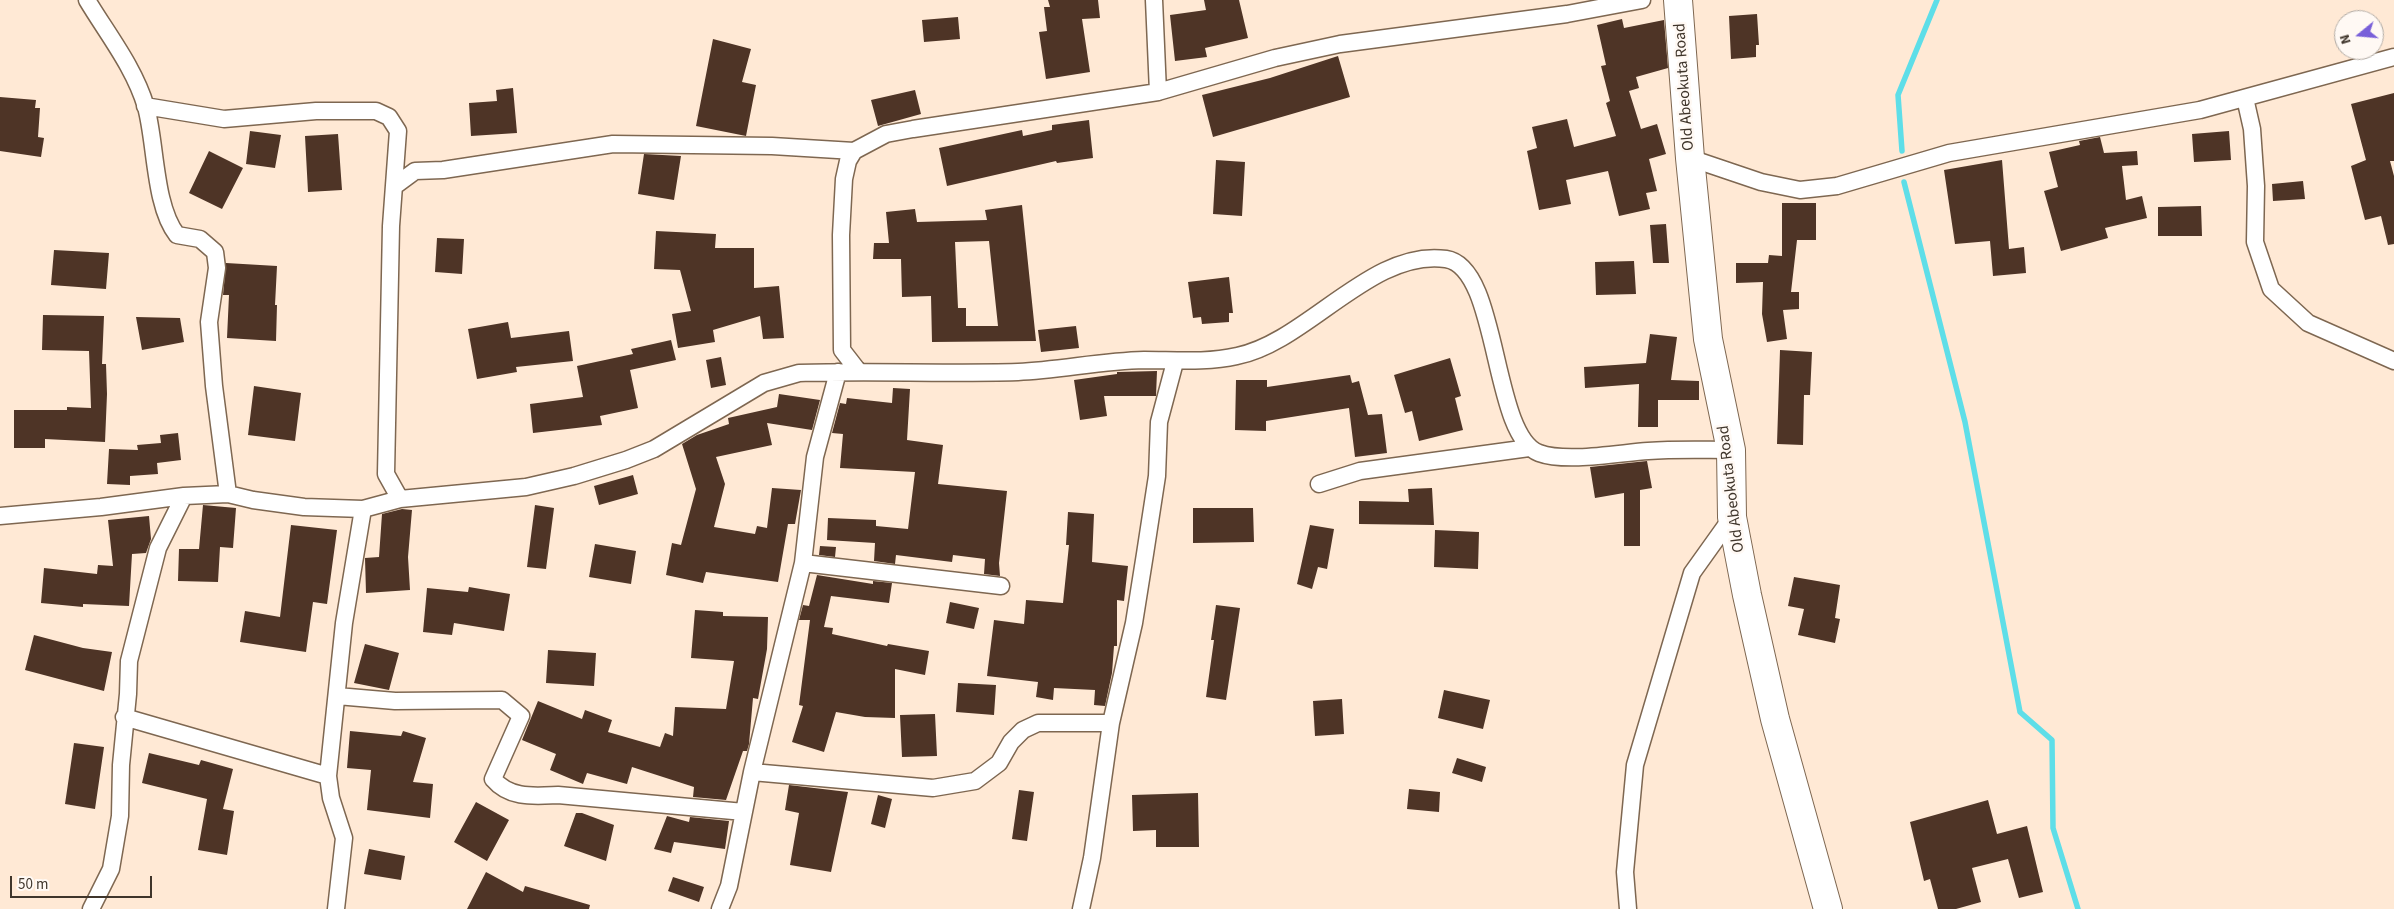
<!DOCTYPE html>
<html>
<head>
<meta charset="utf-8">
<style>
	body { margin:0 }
	#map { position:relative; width:2394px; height:909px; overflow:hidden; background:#ffe9d5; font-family:"Source Sans 3",sans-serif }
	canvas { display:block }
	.north { position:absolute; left:2334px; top:10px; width:50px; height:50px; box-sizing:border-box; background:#fff9f4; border:1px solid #b2aba4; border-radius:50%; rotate:253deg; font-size:14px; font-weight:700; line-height:20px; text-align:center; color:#3f352b }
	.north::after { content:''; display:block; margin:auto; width:18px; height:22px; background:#785fd9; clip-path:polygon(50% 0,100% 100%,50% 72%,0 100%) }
	.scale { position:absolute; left:10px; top:876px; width:142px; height:22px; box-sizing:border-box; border:2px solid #3f352b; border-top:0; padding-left:6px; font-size:15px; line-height:18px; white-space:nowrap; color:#3f352b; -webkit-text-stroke:4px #fff9f4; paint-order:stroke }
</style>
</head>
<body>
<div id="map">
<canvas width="2394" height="909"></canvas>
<div class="north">N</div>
<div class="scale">50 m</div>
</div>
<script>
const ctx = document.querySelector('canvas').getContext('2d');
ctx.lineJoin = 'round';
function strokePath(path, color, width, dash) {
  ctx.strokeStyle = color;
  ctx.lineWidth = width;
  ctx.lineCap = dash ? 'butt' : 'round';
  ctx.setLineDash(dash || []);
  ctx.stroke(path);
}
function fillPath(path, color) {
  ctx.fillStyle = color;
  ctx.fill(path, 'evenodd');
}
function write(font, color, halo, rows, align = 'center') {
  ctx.font = font + ' "Source Sans 3",sans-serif';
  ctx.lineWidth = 5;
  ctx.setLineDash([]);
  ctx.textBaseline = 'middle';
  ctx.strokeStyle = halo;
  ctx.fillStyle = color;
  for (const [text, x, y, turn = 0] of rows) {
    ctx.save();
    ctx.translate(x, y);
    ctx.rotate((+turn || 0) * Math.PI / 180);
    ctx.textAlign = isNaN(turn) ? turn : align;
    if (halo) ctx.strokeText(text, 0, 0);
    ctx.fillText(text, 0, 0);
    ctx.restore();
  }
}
const stream = new Path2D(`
	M1902 151 1898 95 1937 0
	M1904 182 1965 422 2020 712 2052 740 2053 828 2078 909`);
const building = new Path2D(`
	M1048 0H1098L1100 18 1082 19 1090 72 1046 79 1039 32 1047 31 1044 7H1050Z
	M1204 0H1239L1248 38 1205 48 1207 57 1175 61 1170 15 1206 10Z
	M1757 14 1759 45H1756V57L1731 59 1729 16Z
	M958 17 960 39 924 42 922 20Z
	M1622 19 1624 28 1664 20 1668 68 1636 77 1639 88 1629 91 1641 129 1657 124 1666 154 1649 159 1657 191 1646 193 1650 209 1619 216 1608 171 1566 180 1571 204 1539 210 1527 151 1537 148 1532 127 1567 119 1574 147 1616 136 1606 103 1610 101 1601 66 1606 65 1597 25Z
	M713 39 751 49 742 82 756 85 746 136 696 126Z
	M1338 56 1350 97 1213 137 1202 95 1270 78Z
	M513 88 517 133 471 136 469 103 497 101 496 90Z
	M915 90 921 114 878 126 871 100Z
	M2394 93V161H2390L2394 176V244L2388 245 2381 216 2365 220 2351 166 2366 160 2351 104Z
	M0 97 36 100 35 108H40L38 137 44 138 41 157 0 151Z
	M1089 120 1093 158 1057 163 1056 161 947 186 939 148 1022 130 1023 136 1052 130V125Z
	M250 131 281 135 275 168 246 164Z
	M2229 131 2231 160 2194 162 2192 134Z
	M338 134 342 190 308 192 305 136Z
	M2100 137 2104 153 2137 151 2138 165 2122 166 2126 200 2142 196 2147 218 2105 228 2108 238 2061 251 2044 191 2058 187 2049 152 2080 145 2079 141Z
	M209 151 243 168 222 209 189 193Z
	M644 154 681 156 674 200 638 194Z
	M1216 160 1245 162 1242 216 1213 214Z
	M2002 160 2009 249 2024 247 2026 273 1993 276 1990 241 1955 244 1944 170Z
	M2303 181 2305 199 2273 201 2272 184Z
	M1782 203H1816V240H1797L1791 292H1799V309L1783 310 1787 339 1767 342 1762 314 1763 282 1736 283V263H1768L1769 255 1782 256Z
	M1022 205 1036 341 932 342 931 296 902 297 901 259H873L874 243H889L886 212 915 209 917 222 987 220 985 210ZM989 241 998 326H966V308H958L955 242Z
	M2201 206 2202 236H2158V207Z
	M1666 224 1669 263H1653L1650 225Z
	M656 231 716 234 715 248H754V288L779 286 784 338 763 339 760 316 713 330 715 342 678 348 672 314 691 311 680 270 654 269Z
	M437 238 464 239 462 274 435 272Z
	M54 250 109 253 106 289 51 285Z
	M1634 261 1636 294 1596 295 1595 262Z
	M226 263 277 266 275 305H277L276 341 227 338 229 295H223Z
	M1229 277 1233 313H1229V322L1202 324 1201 317 1193 318 1188 282Z
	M43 315 104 316 102 364H106L107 394 105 442 45 439V448H14V410H67V407L91 408 89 351 42 350Z
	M136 317 180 318 184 342 142 350Z
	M508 322 511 338 569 331 573 361 516 367 517 372 477 379 468 329Z
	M1076 326 1079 348 1041 352 1038 330Z
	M1650 334 1677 337 1671 380 1699 381V400H1658V427H1638L1639 384 1585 388 1584 367 1646 363Z
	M671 340 676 360 630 370 638 408 600 416 602 425 533 433 530 404 583 397 577 366 633 354 631 349Z
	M1780 350 1812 352 1810 395H1804L1803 445 1777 444Z
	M721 357 726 385 711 388 706 360Z
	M1450 358 1461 396 1455 398 1463 430 1419 441 1412 411 1405 413 1394 375Z
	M1157 371 1156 396H1104L1107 416 1080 420 1074 380 1117 374V372Z
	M1350 375 1352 383 1359 381 1368 415 1382 414 1387 453 1355 457 1349 408 1266 421V431L1235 430 1236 380H1267V387Z
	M254 386 301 393 295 441 248 435Z
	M893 388 910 389 907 440 943 445 938 484 1007 491 999 563 1000 576 984 574 985 559 953 555 952 562 896 555 895 564 874 561 875 543 827 540 828 518 876 520V526L908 529 915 472 840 468 843 434 832 433 840 403 846 404 847 398 892 403Z
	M779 394 820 400 812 430 767 423 772 445 716 457 725 484 714 527 755 534 757 526 767 528 772 488 801 490 795 524H788L778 582 706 572 703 583 666 575 672 543 681 545 696 489 682 444 697 435 729 424 728 418 777 407Z
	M178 433 181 460 157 463 158 474 130 476V485L107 484 109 449 138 450 137 445 161 443 160 435Z
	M1647 461 1652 488 1640 490V546H1624V493L1595 498 1590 467Z
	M633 475 638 494 599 505 594 486Z
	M1432 488 1434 525 1359 524V501L1409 502 1408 489Z
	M203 505 236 508 233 548 220 547 218 582 178 581 179 549H199Z
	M535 505 554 508 546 569 527 567Z
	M1193 508H1253L1254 542 1193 543Z
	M402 509 412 510 408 557 410 590 366 593 365 558 379 557 382 514Z
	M1068 512 1094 514 1092 562 1128 566 1124 601 1117 600V646H1114L1112 673 1105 706 1094 705 1095 690 1054 688 1053 700 1036 697 1038 682 987 676 994 620 1024 624 1026 600 1063 603 1069 545H1066Z
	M149 516 151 539 146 553 132 554 129 606 83 604V607L41 603 44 568 97 574 98 565 113 566 108 520Z
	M291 525 337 530 327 604 313 602 306 652 240 642 245 611 280 617Z
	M1310 525 1334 529 1327 569 1318 567 1312 589 1297 584Z
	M1435 530 1479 532 1478 569 1434 567Z
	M595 544 636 551 631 584 589 577Z
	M820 546 836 547 835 557 819 555Z
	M817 575 873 584V581L892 583 889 603 831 596 824 627 833 628 832 634 887 646 888 644 929 651 925 675 895 669V718L865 717 836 712 824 752 792 742 803 706 799 705 810 620H799L803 605 809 606Z
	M1794 577 1840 585 1835 618 1840 619 1835 643 1798 635 1804 609 1788 606Z
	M469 587 510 594 504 631 454 623 452 635 423 632 427 588 468 592Z
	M950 602 979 608 974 629 946 623Z
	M1216 605 1240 608 1226 700 1206 697 1214 640H1211Z
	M695 610 723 612V616L768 617 767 649 758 699 753 698 749 744 747 751H743L726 800 693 797 694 787 632 767 627 784 587 773 583 784 550 770 556 754 522 740 538 701 582 719 585 710 612 720 608 732 660 747 665 733 673 736 675 707 726 709 734 661 691 658Z
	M34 635 83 648 112 652 104 691 25 670Z
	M365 644 399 653 389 690 354 683Z
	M548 650 596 653 594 686 546 683Z
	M958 683 996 685 994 715 956 712Z
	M1444 690 1490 700 1483 729 1438 718Z
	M1342 699 1344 734 1315 736 1313 701Z
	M935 714 937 756 902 757 900 715Z
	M350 731 401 736 403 731 426 738 413 782 433 784 430 818 367 810 371 770 347 768Z
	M74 743 104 747 95 809 65 804Z
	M149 753 199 765 201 760 233 769 223 809 234 811 227 855 198 850 207 799 142 783Z
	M1457 758 1486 767 1482 782 1452 773Z
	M789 785 848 792 831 872 790 865 799 813 785 810Z
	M1409 789 1440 792 1439 812 1407 809Z
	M1019 790 1034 792 1027 841 1012 839Z
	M1198 793 1199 847H1156V830L1133 831 1132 795Z
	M878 795 892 799 885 828 871 824Z
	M1988 800 1997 834 2027 826 2043 892 2019 898 2008 859 1972 868 1981 902 1956 909H1938L1930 879 1924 881 1910 822Z
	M476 802 509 820 487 861 454 842Z
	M576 813H582L614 825 606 861 564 846Z
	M667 816 689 822 690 817 729 821 725 849 674 842 671 853 654 849Z
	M369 849 405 856 401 880 364 874Z
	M486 872 523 892 525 886 590 905 589 909H467Z
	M673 877 704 887 699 902 668 891Z`);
const street = new Path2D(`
	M87 0C108 35 134 67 146 107 156 143 154 206 177 235L200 239 215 252 217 268 209 322 214 386 228 494
	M1154 0 1158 92
	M2245 98 2252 129 2256 186 2255 242 2271 289 2308 323 2394 361
	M145 106 224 119 316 111H376L389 117 398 131 391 226 386 474 400 499
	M1690 158 1761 182 1800 190 1837 186 1949 153 2200 110 2394 57
	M396 185 415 171 443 170 613 144 772 146 854 151
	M859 372 842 350 841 235 844 179 848 161 854 151 886 134 913 129 1158 92 1275 58 1340 44 1567 14 1642 0
	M1319 484 1360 471 1529 448
	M0 516 101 507 184 496 228 494 253 500 304 507 363 509 400 499 526 487 574 476 626 460 654 449 764 383 799 373C872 371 945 374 1018 372 1060 370 1102 361 1144 360 1175 360 1206 363 1237 356 1307 342 1372 248 1446 259 1500 267 1491 435 1539 453 1566 463 1619 453 1648 451 1676 449 1703 450 1731 450
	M803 563 1001 586
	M337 696 395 701 502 700 521 716 493 779C510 799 534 796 558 795L744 812
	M124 717 328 776
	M752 772 933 788 975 781 999 763 1011 742 1023 730 1038 723H1111
	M91 909 111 869 120 816 121 765 128 694 129 661 158 548 184 496
	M336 909 344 838 331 798 328 776 344 623 363 509
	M720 909 729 886 752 772 803 563 815 457 838 372
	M1081 909 1092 858 1111 723 1134 623 1145 554 1157 476 1159 422 1175 362
	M1628 909 1625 872 1635 765 1692 573 1732 517`);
const highway = new Path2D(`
	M1678 0 1690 158 1708 339 1731 450 1732 517 1747 595 1775 719 1828 909`);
const streetNames = [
	["Old Abeokuta Road",1685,87,-94],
	["Old Abeokuta Road",1732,489,-97]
];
strokePath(stream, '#5edee8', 5.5);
fillPath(building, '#4e3426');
strokePath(street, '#7e6751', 19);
strokePath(highway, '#7e6751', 30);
strokePath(street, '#fff', 16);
strokePath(highway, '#fff', 28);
write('16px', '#3f352b', '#fff9f4', streetNames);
</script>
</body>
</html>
